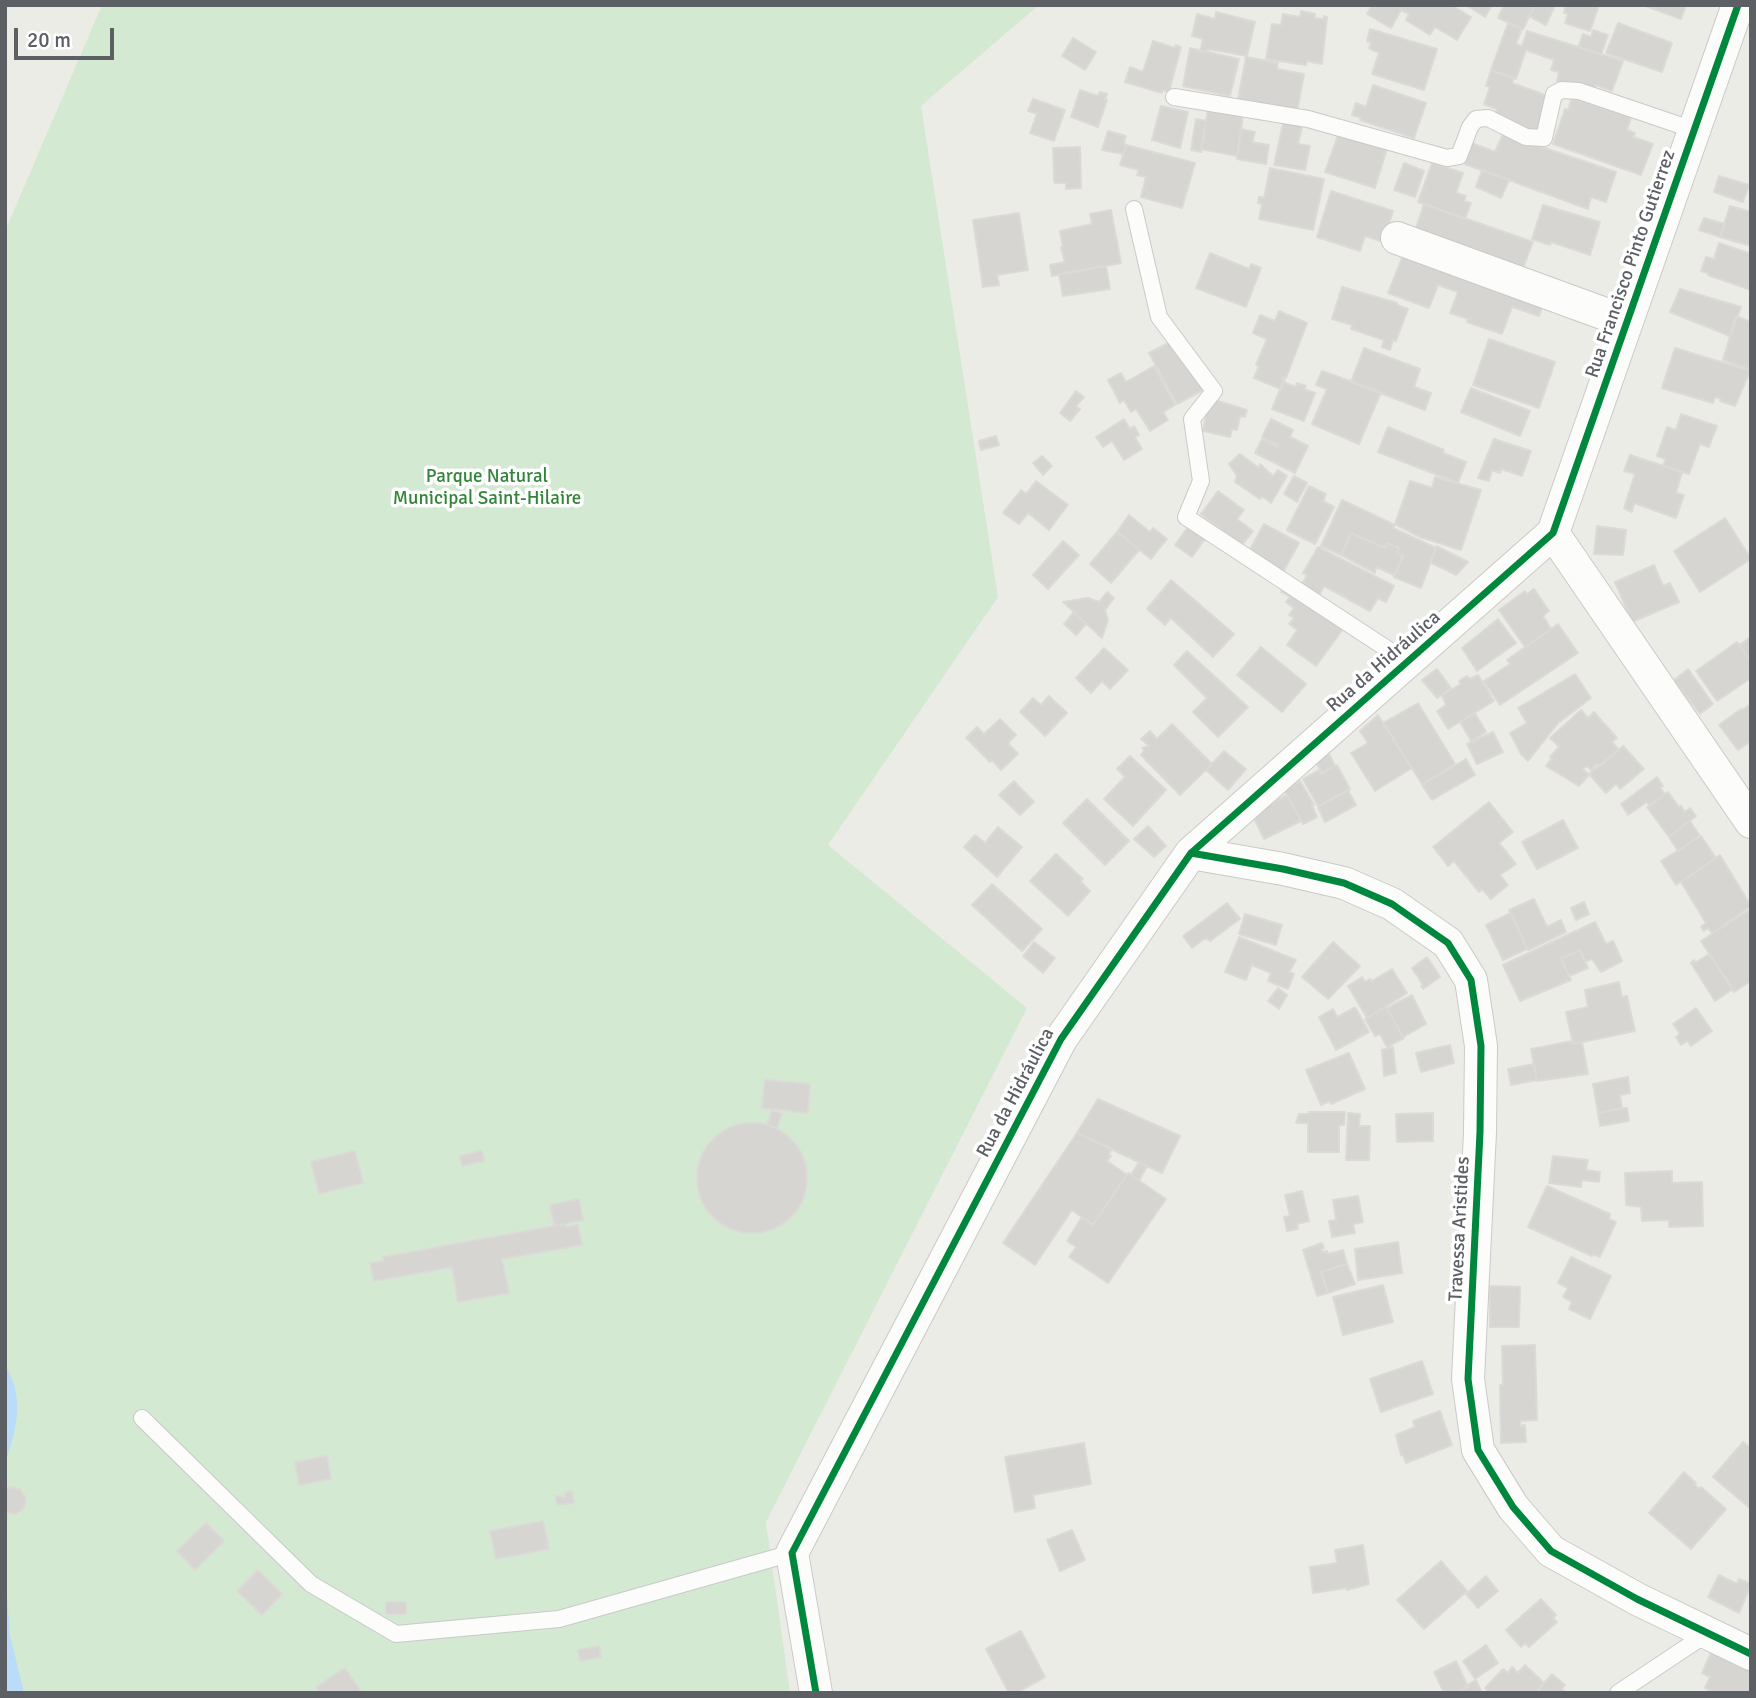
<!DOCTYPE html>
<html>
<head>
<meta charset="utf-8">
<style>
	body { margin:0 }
	#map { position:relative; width:1756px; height:1698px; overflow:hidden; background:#ecece7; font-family:Signika,sans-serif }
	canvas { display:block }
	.frame { position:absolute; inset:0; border:7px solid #5c6065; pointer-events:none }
	.scale { position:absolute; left:14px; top:28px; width:100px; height:32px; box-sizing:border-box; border:4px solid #5c6065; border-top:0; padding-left:9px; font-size:21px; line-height:24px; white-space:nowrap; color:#5c6065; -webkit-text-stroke:5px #fff; paint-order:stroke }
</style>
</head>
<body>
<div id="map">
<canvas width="1756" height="1698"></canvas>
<div class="frame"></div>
<div class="scale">20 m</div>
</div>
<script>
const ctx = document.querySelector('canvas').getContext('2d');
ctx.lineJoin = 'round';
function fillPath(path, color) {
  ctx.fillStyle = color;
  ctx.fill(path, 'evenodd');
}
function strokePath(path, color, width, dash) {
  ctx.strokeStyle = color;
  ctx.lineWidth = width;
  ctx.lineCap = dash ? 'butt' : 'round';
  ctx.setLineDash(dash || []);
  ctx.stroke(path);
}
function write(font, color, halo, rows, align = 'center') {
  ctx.font = font + ' Signika,sans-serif';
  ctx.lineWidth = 7;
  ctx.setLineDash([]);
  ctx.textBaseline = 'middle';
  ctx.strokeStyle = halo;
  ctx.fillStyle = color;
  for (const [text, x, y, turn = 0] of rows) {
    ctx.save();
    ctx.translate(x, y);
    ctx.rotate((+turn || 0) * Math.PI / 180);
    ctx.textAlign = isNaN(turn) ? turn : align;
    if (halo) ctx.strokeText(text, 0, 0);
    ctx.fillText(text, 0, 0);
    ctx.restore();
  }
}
const green = new Path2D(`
	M102 5H1039L921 106 998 597 828 845 1027 1008 766 1522 790 1693H5V231Z`);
const water = new Path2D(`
	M5 1366C25 1394 17 1432 5 1462Z
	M5 1570 10 1635 24 1693H5Z`);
const building = new Path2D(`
	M1372 5H1451L1471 17 1457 40 1435 27 1430 35 1406 20 1409 14 1401 10 1391 28 1367 14Z
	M1466 5H1492L1485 17Z
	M1504 5H1535L1523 29 1498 18Z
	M1535 5H1555L1546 25 1529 16Z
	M1566 5H1599L1590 31 1565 23 1568 14 1564 13Z
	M1643 5H1686L1681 19Z
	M1301 11 1315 14 1314 18 1324 19V16L1327 17 1322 64 1307 61 1306 65 1266 59 1272 24 1281 25 1283 14 1300 17Z
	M1216 12 1255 22 1247 56 1208 49V52L1200 51 1203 39 1192 36 1197 14 1215 19Z
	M1508 23 1522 29 1516 44 1522 46 1527 31 1623 61 1612 91 1596 85 1593 93 1557 81 1559 72 1551 70 1554 60 1526 50 1516 79 1491 70Z
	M1618 23 1672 43 1662 72 1606 53Z
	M1370 29 1437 49 1424 90 1372 74 1379 53 1369 48 1371 43 1367 41Z
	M1593 30 1608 35 1601 55 1578 47 1583 34 1591 37Z
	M1073 38 1096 52 1085 70 1062 56Z
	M1153 41 1175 48 1176 45 1181 47 1169 92 1162 90V93L1125 82 1130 67 1143 72Z
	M1190 48 1239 59 1230 96 1183 86Z
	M1246 57 1278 63 1277 69 1304 74 1297 112 1238 100Z
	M1491 70 1514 78 1512 83 1548 96 1536 133 1493 119 1497 109 1484 104 1490 87 1486 86Z
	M1373 85 1426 103 1414 138 1360 120 1361 118 1352 115 1356 103 1366 107Z
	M1080 90 1098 96 1100 92 1107 94 1105 99 1107 100 1098 127 1071 117Z
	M1572 98 1631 117 1627 130 1635 133 1633 137 1653 144 1641 175 1553 144 1565 109 1568 110Z
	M1033 99 1065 110 1054 141 1030 133 1037 114 1028 111Z
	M1161 106 1188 112 1180 148 1152 140Z
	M1208 110 1243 115 1237 156 1201 149Z
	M1196 119 1206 121 1201 152 1191 150Z
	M1284 119 1303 123 1298 144 1310 146 1305 170 1274 165Z
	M1241 129 1255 132 1252 142 1269 145 1266 164 1237 159Z
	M1108 131 1126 136 1124 143 1126 145 1123 154 1102 150Z
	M1339 132 1387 149 1375 188 1325 172Z
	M1503 134 1616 172 1606 202 1591 197 1588 209 1465 164 1472 143 1495 152Z
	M1126 145 1195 163 1182 208 1141 197 1146 177 1137 175 1139 170 1120 165Z
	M1080 147 1081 188 1066 189V183H1055L1054 180 1053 148Z
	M1404 163 1424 171 1415 197 1394 190Z
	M1432 163 1463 173 1456 193 1466 196 1464 201 1471 203 1465 219 1418 202Z
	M1270 168 1324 179 1313 230 1259 219 1262 204 1258 203 1259 197 1264 198Z
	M1482 170 1509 180 1501 198 1476 187Z
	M1719 176 1749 185 1743 202 1714 192Z
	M1331 191 1393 211 1383 242 1365 236 1360 251 1317 237Z
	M1424 204 1533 242 1520 276 1412 240Z
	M1543 205 1600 222 1590 255 1551 242 1550 245 1532 239Z
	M1730 206 1751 212V246L1720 237Z
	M1111 210 1121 263 1052 276 1050 265 1065 262 1061 247H1063L1060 231 1092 224 1090 214Z
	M1019 213 1028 270 997 275 999 285 983 287 973 220Z
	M1704 218 1725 224 1720 237 1699 230Z
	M1719 243 1751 254V290L1708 275V273L1701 271 1706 257 1714 259Z
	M1406 248 1545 299 1539 316 1512 307 1502 334 1467 322 1468 319 1450 313 1458 292 1438 285 1429 308 1388 293Z
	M1210 253 1249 269 1251 264 1261 268 1246 307 1196 288Z
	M1106 266 1110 289 1063 296 1059 274Z
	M1342 287 1397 303V305L1408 309 1396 341 1393 340 1390 350 1382 347 1384 340 1351 329 1352 325 1332 319Z
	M1680 289 1741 307 1730 336 1670 312Z
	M1279 311 1307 323 1286 378 1283 377 1282 380H1285L1281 389 1254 378 1259 366 1256 365 1267 339 1253 333 1260 315 1275 321Z
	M1736 316 1751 322V370L1723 360Z
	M1489 339 1555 362 1539 408 1473 385Z
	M1170 342 1176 355 1182 352 1203 390 1177 404 1149 353Z
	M1364 348 1420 369 1414 387 1431 393 1425 410 1351 382Z
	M1675 348 1750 371 1735 406 1720 401 1721 399 1715 397 1713 403 1662 388Z
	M1154 366 1175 405 1163 412 1168 420 1150 431 1136 409 1131 412 1124 400 1120 403 1108 380 1121 373 1126 382Z
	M1322 371 1381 392 1359 444 1312 424 1327 389 1316 385Z
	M1283 382 1296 387 1297 383 1306 386 1304 389 1315 393 1304 421 1272 409Z
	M1471 388 1530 411 1520 436 1461 412Z
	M1076 391 1084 397 1076 406 1080 409 1070 421 1060 413Z
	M1209 398 1247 410 1245 417 1240 416 1237 430 1232 429 1230 437 1203 431Z
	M1681 414 1717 426 1709 447 1700 444 1689 474 1663 466 1666 459 1657 456 1667 427 1676 430Z
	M1124 419 1130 429 1134 426 1139 435 1135 437 1142 449 1124 460 1112 441 1103 447 1096 437Z
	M1271 419 1293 430 1290 437 1308 446 1295 473 1255 453 1262 439 1278 447V445L1262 437Z
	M1388 427 1444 450 1443 453 1466 462 1458 483 1378 452Z
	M996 436 999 445 981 450 979 441Z
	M1494 439 1531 451 1522 476 1501 469 1500 473 1492 470 1489 481 1478 478Z
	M1240 454 1259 468 1260 464 1273 476 1278 470 1287 476 1271 503 1262 496 1260 499 1235 482 1237 476 1229 464Z
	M1630 455 1682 472 1676 493 1684 495 1676 518 1634 503 1632 512 1624 508 1635 474 1624 471Z
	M1042 456 1052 466 1043 475 1033 463Z
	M1294 476 1307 483 1297 502 1284 494Z
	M1435 477 1481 490 1461 550 1420 537 1395 524 1410 481 1432 488Z
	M1036 481 1068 505 1049 530 1028 513 1019 524 1003 513 1021 490 1025 493 1028 492Z
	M1309 486 1326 494 1323 501 1334 507 1315 544 1287 530Z
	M1218 491 1244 510 1237 519 1253 531 1242 545 1201 514Z
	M1342 500 1395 525 1393 528 1436 548 1421 588 1394 577 1403 556 1397 553 1399 548 1387 543 1385 548 1351 533 1341 555 1321 546Z
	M1129 515 1150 532 1153 528 1167 539 1151 559 1117 532Z
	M1725 518 1751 559 1700 592 1674 551Z
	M1264 524 1299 543 1283 572 1248 553Z
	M1597 526 1626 530 1623 555 1594 554Z
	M1188 527 1205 539 1192 557 1175 545Z
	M1117 532 1139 550 1111 583 1090 564Z
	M1351 533 1385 548 1387 543 1399 548 1397 553 1403 556 1394 575 1376 567 1375 573 1341 555Z
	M1063 541 1079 555 1048 589 1033 575Z
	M1437 546 1446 551 1468 562 1456 575 1430 562Z
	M1318 547 1394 586 1386 602 1378 598 1370 611 1324 586 1319 596 1301 586 1307 575 1303 573Z
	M1654 565 1663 586 1670 583 1679 602 1632 622 1615 582Z
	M1171 580 1234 634 1213 657 1171 618 1165 625 1147 609Z
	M1285 585 1346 625 1316 666 1287 645 1297 630 1289 624 1294 618 1289 615 1294 608 1286 602 1290 597 1281 592Z
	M1534 589 1549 611 1543 616 1551 629 1525 647 1499 610 1525 591 1527 594Z
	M1107 592 1114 598 1105 610 1108 620 1102 638 1063 602 1088 598 1099 602Z
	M1074 612 1086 624 1076 635 1064 624Z
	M1498 619 1516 643 1477 671 1462 648Z
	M1558 624 1578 653 1500 705 1484 681 1510 664 1507 660Z
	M1751 637V661L1739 645Z
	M1737 642 1751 661V678L1717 701 1696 671Z
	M1261 647 1306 684 1282 712 1237 675Z
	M1104 648 1128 670 1110 689 1102 681 1091 693 1076 678Z
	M1187 651 1248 707 1218 737 1193 712 1207 698 1174 665Z
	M1437 669 1451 688 1437 698 1422 680Z
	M1688 669 1713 704 1700 714 1674 680Z
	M1575 674 1591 698 1558 723 1528 761 1521 754 1510 733 1527 723 1518 708Z
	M1478 675 1494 701 1448 729 1437 711 1446 705 1442 695 1461 684 1459 681 1467 676 1470 679Z
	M1049 696 1067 713 1045 736 1020 712 1033 698 1041 705Z
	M1418 703 1455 764 1422 784 1383 723Z
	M1751 704V741L1738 750 1719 725 1741 709 1742 710Z
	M1581 710 1588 718 1594 712 1617 738 1612 742 1619 750 1601 765 1597 764 1591 770 1587 766 1583 769 1589 775 1579 786 1546 766 1552 758 1550 757 1559 747 1550 738Z
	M1475 713 1486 732 1471 741 1460 722Z
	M1378 715 1412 768 1375 791 1351 753 1368 743 1360 731Z
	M1000 719 1016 735 1008 743 1018 754 1001 770 992 760 990 762 966 738 977 727 984 734Z
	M1172 724 1212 764 1180 795 1141 755 1144 751 1142 748 1149 746 1141 739 1150 731 1157 739Z
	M1493 732 1503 752 1477 764 1467 744Z
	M1623 746 1644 769 1620 789 1616 784 1606 793 1589 774Z
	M1224 751 1246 769 1228 790 1206 770Z
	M1328 752 1335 766 1322 773 1316 762Z
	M1130 756 1166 790 1133 826 1104 799 1125 777 1117 769Z
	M1466 759 1475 775 1432 800 1422 785Z
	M1337 765 1350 789 1318 806 1303 779 1319 770 1321 774Z
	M1657 777 1663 786 1660 788 1665 794 1650 806 1647 802 1628 815 1621 804Z
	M1014 781 1034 802 1020 815 999 795Z
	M1300 781 1314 805 1312 806 1317 817 1303 824 1285 791Z
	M1348 790 1356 805 1325 822 1318 807Z
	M1668 792 1679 807 1681 806 1685 812 1690 808 1696 816 1669 837 1647 807Z
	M1287 795 1301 821 1264 839 1252 814Z
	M1087 799 1129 841 1105 865 1063 823Z
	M1489 802 1513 832 1499 843 1516 864 1500 875 1508 885 1491 899 1482 889 1479 892 1454 861 1448 866 1433 847Z
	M1563 820 1578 848 1537 869 1522 842Z
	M1690 821 1700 836 1678 851 1669 837Z
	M1148 826 1166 846 1154 857 1134 839Z
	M998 827 1022 847 997 877 964 847 975 835 985 843Z
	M1701 836 1716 858 1676 885 1661 861Z
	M1056 854 1083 879 1080 881 1090 891 1068 916 1030 881Z
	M1720 855 1751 906 1712 933 1708 928 1704 931 1701 927 1706 923 1681 882Z
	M992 884 1042 929 1022 951 972 905Z
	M1534 899 1547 927 1561 920 1566 932 1528 950 1509 910Z
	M1584 902 1589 914 1576 920 1571 908Z
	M1227 903 1240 919 1210 941 1208 939H1204L1192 948 1183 936Z
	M1751 909V981L1734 992 1701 941Z
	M1511 913 1527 949 1503 960 1486 925Z
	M1245 914 1282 925 1276 945 1239 934Z
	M1595 922 1606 944 1613 941 1622 961 1601 972 1592 959 1585 962 1580 950 1561 959 1571 980 1520 1001 1503 965Z
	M1239 937 1296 960 1289 972 1294 974 1288 989 1268 981 1271 973 1252 965 1246 980 1225 972Z
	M1034 942 1055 958 1043 973 1023 956Z
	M1333 942 1360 966 1328 999 1302 977Z
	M1580 950 1588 968 1569 976 1561 959Z
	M1709 954 1733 989 1715 1001 1691 963 1694 960 1695 963Z
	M1427 957 1440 977 1423 989 1421 986 1423 985 1412 968Z
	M1392 969 1407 993 1367 1018 1348 986 1362 977 1365 982 1370 979 1372 981Z
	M1619 982 1622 997 1627 996 1635 1031 1573 1044 1566 1012 1588 1007 1585 990Z
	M1278 988 1287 995 1279 1009 1268 1001Z
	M1412 995 1426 1024 1403 1037 1387 1008Z
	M1355 1007 1369 1032 1336 1050 1319 1017 1333 1009 1337 1017Z
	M1386 1007 1404 1038 1387 1047 1380 1034 1375 1036 1365 1019Z
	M1696 1008 1712 1031 1691 1046 1687 1041 1681 1045 1676 1037 1680 1034 1673 1024Z
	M1572 1041 1573 1044 1582 1042 1588 1074 1537 1081 1531 1049Z
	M1450 1045 1454 1063 1421 1072 1416 1053Z
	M1393 1047 1396 1073 1384 1076 1382 1050Z
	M1349 1053 1365 1089 1331 1104 1330 1101 1321 1105 1306 1070Z
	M1534 1064 1537 1080 1511 1085 1508 1069Z
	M1628 1077 1630 1093 1620 1095 1622 1108 1598 1113 1593 1084Z
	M765 1080 810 1084 808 1113 762 1108Z
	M1098 1099 1180 1136 1162 1173 1077 1133Z
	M1622 1108H1627L1629 1121 1600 1126 1598 1113Z
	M772 1110 782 1114 777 1128 767 1125Z
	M1309 1112H1345L1344 1125H1339V1152H1308V1123H1296L1299 1114H1309Z
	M1348 1113 1360 1114 1359 1126H1370L1369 1160H1346Z
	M1433 1113V1141L1397 1142 1396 1114Z
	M697 1178a55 55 0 1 1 110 0a55 55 0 1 1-110 0Z
	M1077 1133 1112 1149 1109 1154 1111 1156 1107 1161 1127 1175 1093 1225 1072 1210 1035 1265 1003 1243Z
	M482 1150 484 1161 462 1166 460 1156Z
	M355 1151 363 1183 319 1194 311 1162Z
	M1553 1156 1588 1160 1586 1170 1600 1172 1599 1182 1582 1180 1581 1187 1549 1183Z
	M1139 1162 1147 1166 1139 1181 1131 1175Z
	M1672 1171V1183L1702 1182 1703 1226 1669 1227V1220L1642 1221 1641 1207 1626 1205 1625 1173Z
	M1128 1173 1166 1199 1108 1283 1069 1257 1076 1247 1067 1241 1082 1217 1093 1225Z
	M1547 1186 1610 1214 1609 1219 1616 1222 1600 1257 1593 1254 1592 1256 1528 1227Z
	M1302 1191 1309 1221 1297 1224 1298 1229 1287 1231 1284 1217 1290 1216 1285 1195Z
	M1358 1196 1363 1222 1353 1224 1355 1233 1332 1237 1329 1221 1336 1220 1333 1200Z
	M579 1199 583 1220 554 1226 550 1205Z
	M565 1224 566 1227 578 1225 582 1245 502 1259 509 1293 458 1302 452 1267 374 1281 370 1263 383 1261V1257Z
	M1398 1242 1402 1273 1358 1280 1355 1249Z
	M1322 1243 1324 1248 1321 1249 1322 1252 1327 1251 1328 1254 1343 1250 1347 1264 1321 1272 1328 1293 1317 1296 1303 1250Z
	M1571 1257 1611 1276 1590 1319 1569 1309 1572 1302 1563 1297 1568 1288 1558 1283Z
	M1347 1264 1355 1284 1328 1293 1321 1272Z
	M1383 1285 1393 1322 1343 1335 1333 1297Z
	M1490 1286 1520 1287 1519 1327H1490Z
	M1535 1345 1537 1420 1520 1421 1521 1426 1525 1425 1526 1442 1501 1443 1500 1385H1503L1502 1346Z
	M1422 1361 1433 1394 1381 1412 1370 1379Z
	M1440 1411 1452 1445 1406 1463 1403 1455H1401L1396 1435 1415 1427 1413 1421Z
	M1743 1442 1751 1448V1509L1713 1477Z
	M1084 1443 1091 1484 1033 1495 1035 1508 1015 1512 1005 1457Z
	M327 1456 331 1479 299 1485 295 1462Z
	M1684 1472 1696 1483 1694 1484 1699 1489 1701 1487 1726 1509 1691 1549 1649 1513Z
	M10 1487 20 1489 26 1498 24 1508 16 1514 5 1512V1489Z
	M572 1491 574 1503 557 1505 556 1496 565 1497V1493Z
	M543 1521 549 1549 496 1559 490 1531Z
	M206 1523 224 1541 195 1570 177 1551Z
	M1072 1530 1085 1560 1060 1571 1047 1540Z
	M1363 1545 1369 1584 1347 1590 1346 1588 1313 1593 1310 1567 1337 1563 1335 1550Z
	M1441 1561 1467 1591 1424 1629 1397 1600Z
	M258 1570 282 1594 262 1615 237 1591Z
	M1719 1575 1737 1584 1739 1579 1751 1584 1739 1613 1708 1597Z
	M1486 1576 1498 1591 1478 1608 1466 1594Z
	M1541 1599 1556 1615 1553 1618 1557 1622 1529 1647 1525 1643 1521 1647 1506 1630Z
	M386 1602H406V1614H386Z
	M1021 1631 1045 1677 1016 1693H1009L986 1649Z
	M1486 1645 1498 1663 1475 1679 1463 1661Z
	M599 1646 601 1657 580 1661 578 1650Z
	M1714 1646 1751 1664V1693H1716L1705 1688 1710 1677 1702 1673Z
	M1456 1661 1468 1687 1455 1693H1444L1434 1672Z
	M1525 1665 1544 1683 1538 1690 1542 1693H1490L1485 1688 1503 1669 1508 1673 1512 1667 1518 1673Z
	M345 1668 362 1693H320L316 1687Z
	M1552 1674 1565 1685 1562 1689 1566 1693H1542L1538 1690Z
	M1476 1680 1482 1693H1455L1468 1687 1467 1685Z`);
const service = new Path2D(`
	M1174 97 1308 119 1447 158 1459 156 1470 127 1476 119 1488 118 1526 137 1544 138 1554 94 1562 90 1579 91 1694 130
	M1134 209 1159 317 1214 391 1192 419 1201 481 1186 517 1407 662
	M142 1418 311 1584 396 1634 559 1619 792 1553
	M1618 1693 1708 1633`);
const minor = new Path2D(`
	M1397 238 1627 322
	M1553 533 1751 822
	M1191 853 1283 869 1344 883 1392 904 1448 943 1471 980 1481 1046 1480 1132 1468 1379 1478 1450 1513 1507 1551 1551 1637 1599 1751 1654
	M816 1693 792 1553 1061 1039 1191 853 1553 533 1738 5`);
const cycleway = new Path2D(`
	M1191 853 1283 869 1344 883 1392 904 1448 943 1471 980 1481 1046 1480 1132 1468 1379 1478 1450 1513 1507 1551 1551 1637 1599 1751 1654
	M816 1693 792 1553 1061 1039 1191 853 1553 533 1738 5`);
const streetNames = [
	["Rua Francisco Pinto Gutierrez",1631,264,-71],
	["Rua da Hidráulica",1384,662,-41],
	["Rua da Hidráulica",1016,1093,-62],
	["Travessa Aristides",1460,1229,-87]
];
const parkNames = [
	["Parque Natural",487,477],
	["Municipal Saint-Hilaire",487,499]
];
fillPath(green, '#d4e9d2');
fillPath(water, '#badcf8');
fillPath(building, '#d6d5d2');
strokePath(building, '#dcdad6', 2);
strokePath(service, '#c9c9c9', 18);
strokePath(minor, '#c9c9c9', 34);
strokePath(service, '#fcfcfb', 16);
strokePath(minor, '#fcfcfb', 32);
strokePath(cycleway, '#00873e', 7);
write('19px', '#5c6065', '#fff', streetNames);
write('19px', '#338539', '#fff', parkNames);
</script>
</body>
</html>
